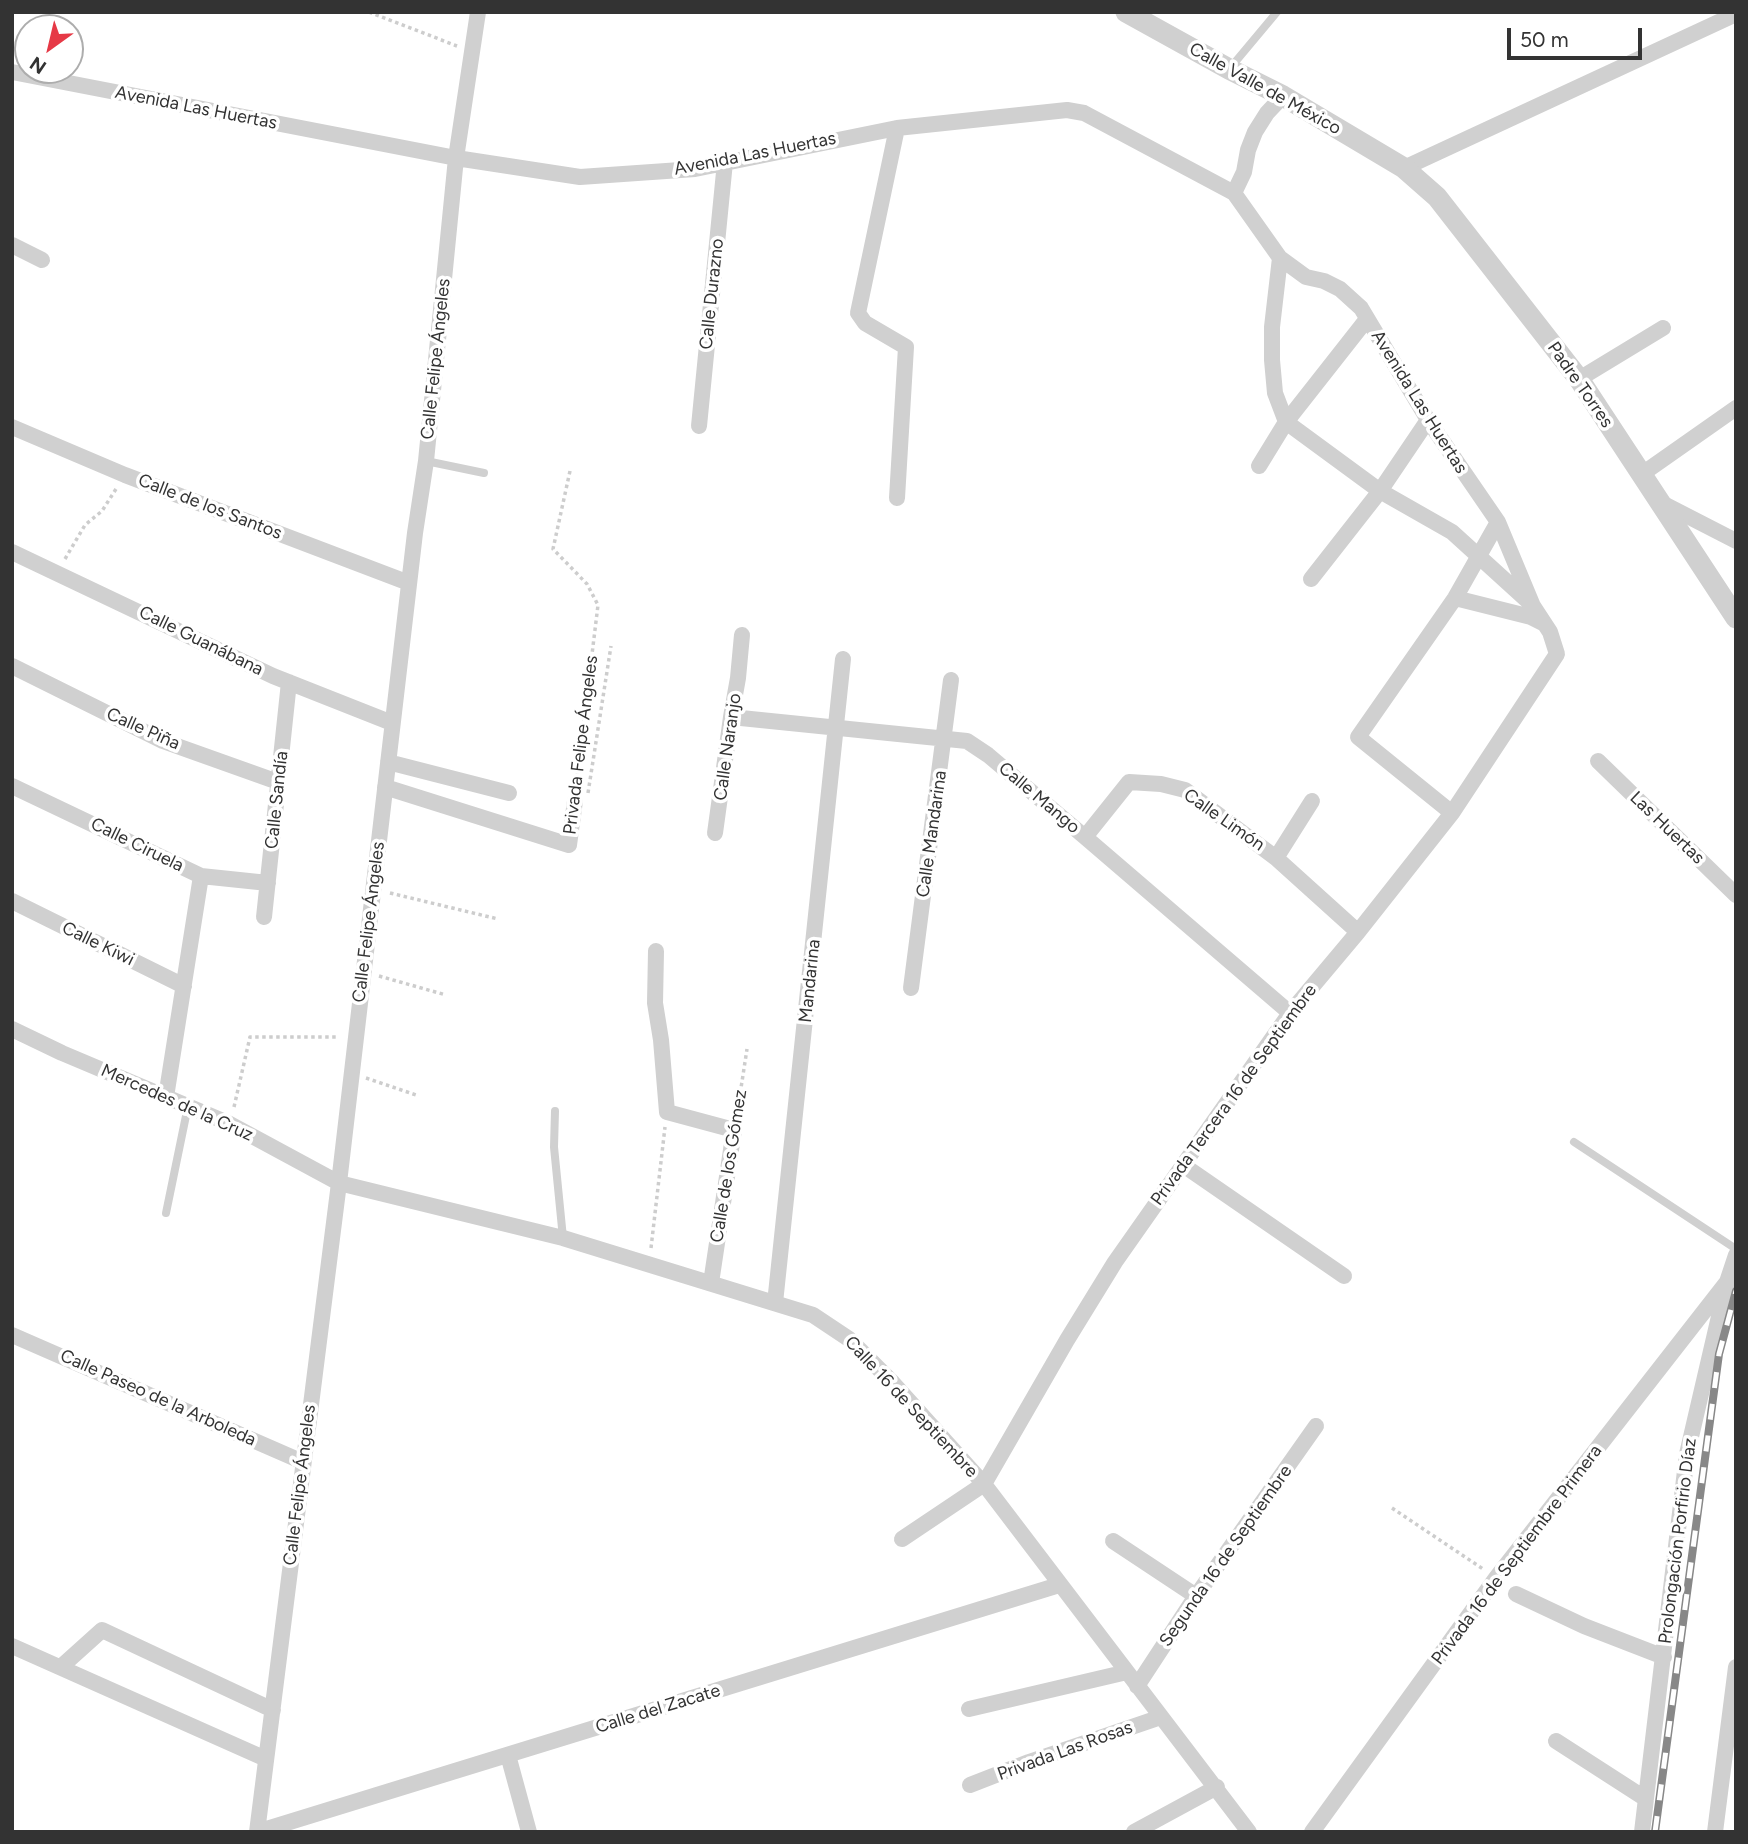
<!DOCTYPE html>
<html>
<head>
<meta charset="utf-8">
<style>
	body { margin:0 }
	#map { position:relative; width:1748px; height:1844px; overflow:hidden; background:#fff; font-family:Figtree,sans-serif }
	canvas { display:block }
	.frame { position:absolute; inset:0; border:14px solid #333; pointer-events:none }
	.north { position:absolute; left:14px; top:14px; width:70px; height:70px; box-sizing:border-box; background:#fff; border:2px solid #adadad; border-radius:50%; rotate:214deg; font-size:19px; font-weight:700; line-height:28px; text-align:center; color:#333 }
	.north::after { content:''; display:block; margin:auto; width:24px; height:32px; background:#e63946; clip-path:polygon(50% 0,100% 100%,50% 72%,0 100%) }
	.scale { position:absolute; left:1507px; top:28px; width:135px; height:32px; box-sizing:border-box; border:4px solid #333; border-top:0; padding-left:9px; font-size:21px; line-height:24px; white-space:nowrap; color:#333; -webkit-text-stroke:5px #fff; paint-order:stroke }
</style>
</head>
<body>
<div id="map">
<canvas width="1748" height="1844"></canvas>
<div class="frame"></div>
<div class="north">N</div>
<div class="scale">50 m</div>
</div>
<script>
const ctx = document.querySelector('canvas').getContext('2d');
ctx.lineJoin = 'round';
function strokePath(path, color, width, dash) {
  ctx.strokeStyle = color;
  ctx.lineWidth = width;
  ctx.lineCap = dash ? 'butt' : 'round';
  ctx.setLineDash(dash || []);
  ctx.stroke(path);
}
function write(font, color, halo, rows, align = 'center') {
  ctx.font = font + ' Figtree,sans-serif';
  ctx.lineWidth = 7;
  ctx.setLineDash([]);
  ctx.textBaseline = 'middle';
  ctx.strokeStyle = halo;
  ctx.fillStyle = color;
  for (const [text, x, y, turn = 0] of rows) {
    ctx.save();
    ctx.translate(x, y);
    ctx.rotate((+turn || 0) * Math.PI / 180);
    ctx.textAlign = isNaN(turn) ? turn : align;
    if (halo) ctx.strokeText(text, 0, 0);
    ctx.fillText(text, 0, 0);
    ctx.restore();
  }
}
const path = new Path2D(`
	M369 12 457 46
	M570 471 553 549 587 584 598 605 576 786
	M65 559 85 525 102 511 116 489
	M588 793 611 646
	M390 893 498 919
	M379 976 446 995
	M366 1078 419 1096
	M234 1107 250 1037H337
	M737 1114 747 1049
	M651 1248 665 1127
	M1392 1508 1483 1569`);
const service = new Path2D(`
	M1231 67 1277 12
	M426 461 484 473
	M555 1111 554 1147 563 1238
	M1574 1142 1736 1249
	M166 1213 188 1106`);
const minor = new Path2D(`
	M12 72 456 158 580 177 695 169 897 128 1067 110 1084 113 1234 193 1280 258 1306 277 1324 281 1340 289 1361 308 1428 420 1498 522 1533 606 1550 632 1557 654 1452 813 1358 932 1290 1013 1115 1262 1067 1340 984 1484 902 1539
	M897 128 858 313 865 323 906 347 897 498
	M1404 168 1736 14
	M1234 193 1244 172 1248 150 1255 132 1267 113 1283 96
	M12 245 42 260
	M1280 258 1272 327V360L1275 393 1286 422 1380 491 1452 532 1529 602
	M1579 379 1663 328
	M699 426 725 162
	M12 427 125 475 409 583
	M1259 466 1286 422 1367 319
	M1642 474 1736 408
	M1662 503 1736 541
	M12 552 273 676 392 723
	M1311 579 1380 491 1428 420
	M1455 598 1531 617 1545 624
	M12 666 163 741 278 782
	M731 717 967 741 988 755 1085 837 1290 1013
	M1598 761 1736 895
	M388 762 509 793
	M12 786 201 876 268 883
	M385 787 569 845 575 801
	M1452 813 1358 737 1455 598 1498 522
	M715 833 731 717 738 678 742 635
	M1085 837 1129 782 1161 784 1185 790 1276 858 1358 932
	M1276 858 1312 801
	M12 901 184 986
	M264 917 289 682
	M656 951 655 1003 661 1040 667 1112 734 1130 711 1283
	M911 988 951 680
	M12 1029 62 1053 228 1123 339 1183 563 1238 813 1315 849 1339 893 1383 984 1484 1249 1832
	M166 1097 201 876
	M1183 1165 1344 1276
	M775 1303 843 659
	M12 1335 303 1462
	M1113 1541 1196 1596
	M1516 1594 1584 1626 1664 1657
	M12 1646 266 1759
	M62 1666 102 1630 273 1710
	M1137 1686 1196 1596 1316 1426
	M969 1709 1127 1672
	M1556 1741 1646 1799
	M508 1755 529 1832
	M970 1785 1029 1762 1161 1717
	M257 1832 339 1183 415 533 426 461 456 158 478 12
	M257 1832 1059 1585
	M1134 1832 1217 1787
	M1312 1832 1496 1578 1727 1282
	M1642 1832 1687 1454 1727 1282 1736 1255
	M1715 1832 1736 1667`);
const tertiary = new Path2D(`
	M1126 12 1229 69 1283 96 1404 168 1437 197 1579 379 1736 618`);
const rail = new Path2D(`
	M1655 1832 1719 1354 1736 1291`);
const streetNames = [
	["Calle Valle de México",1265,89,29],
	["Avenida Las Huertas",196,108,11],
	["Avenida Las Huertas",755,154,-11],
	["Calle Durazno",712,294,-84],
	["Calle Felipe Ángeles",436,359,-84],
	["Padre Torres",1580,385,55],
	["Avenida Las Huertas",1419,402,58],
	["Calle de los Santos",210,507,21],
	["Calle Guanábana",201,641,26],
	["Calle Piña",143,729,24],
	["Privada Felipe Ángeles",581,745,-83],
	["Calle Naranjo",728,747,-82],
	["Calle Mango",1039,798,40],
	["Calle Sandía",277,800,-84],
	["Calle Limón",1224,820,35],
	["Las Huertas",1667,828,44],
	["Calle Mandarina",932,834,-82],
	["Calle Ciruela",137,845,26],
	["Calle Felipe Ángeles",369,922,-83],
	["Calle Kiwi",98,944,26],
	["Mandarina",810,981,-84],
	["Privada Tercera 16 de Septiembre",1234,1095,-54],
	["Mercedes de la Cruz",177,1103,24],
	["Calle de los Gómez",729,1166,-81],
	["Calle Paseo de la Arboleda",158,1398,24],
	["Calle 16 de Septiembre",911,1407,47],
	["Calle Felipe Ángeles",300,1485,-83],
	["Prolongación Porfirio Díaz",1678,1541,-83],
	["Privada 16 de Septiembre Primera",1517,1555,-53],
	["Segunda 16 de Septiembre",1226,1556,-55],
	["Calle del Zacate",658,1709,-17],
	["Privada Las Rosas",1065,1751,-20]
];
strokePath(path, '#cdcdcd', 3.5, [3.5, 3.5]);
strokePath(service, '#d0d0d0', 8);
strokePath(minor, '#d0d0d0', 16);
strokePath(tertiary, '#d0d0d0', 21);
strokePath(rail, '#888', 8);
strokePath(rail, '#fff', 5, [16]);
write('18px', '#333', '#fff', streetNames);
</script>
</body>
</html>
